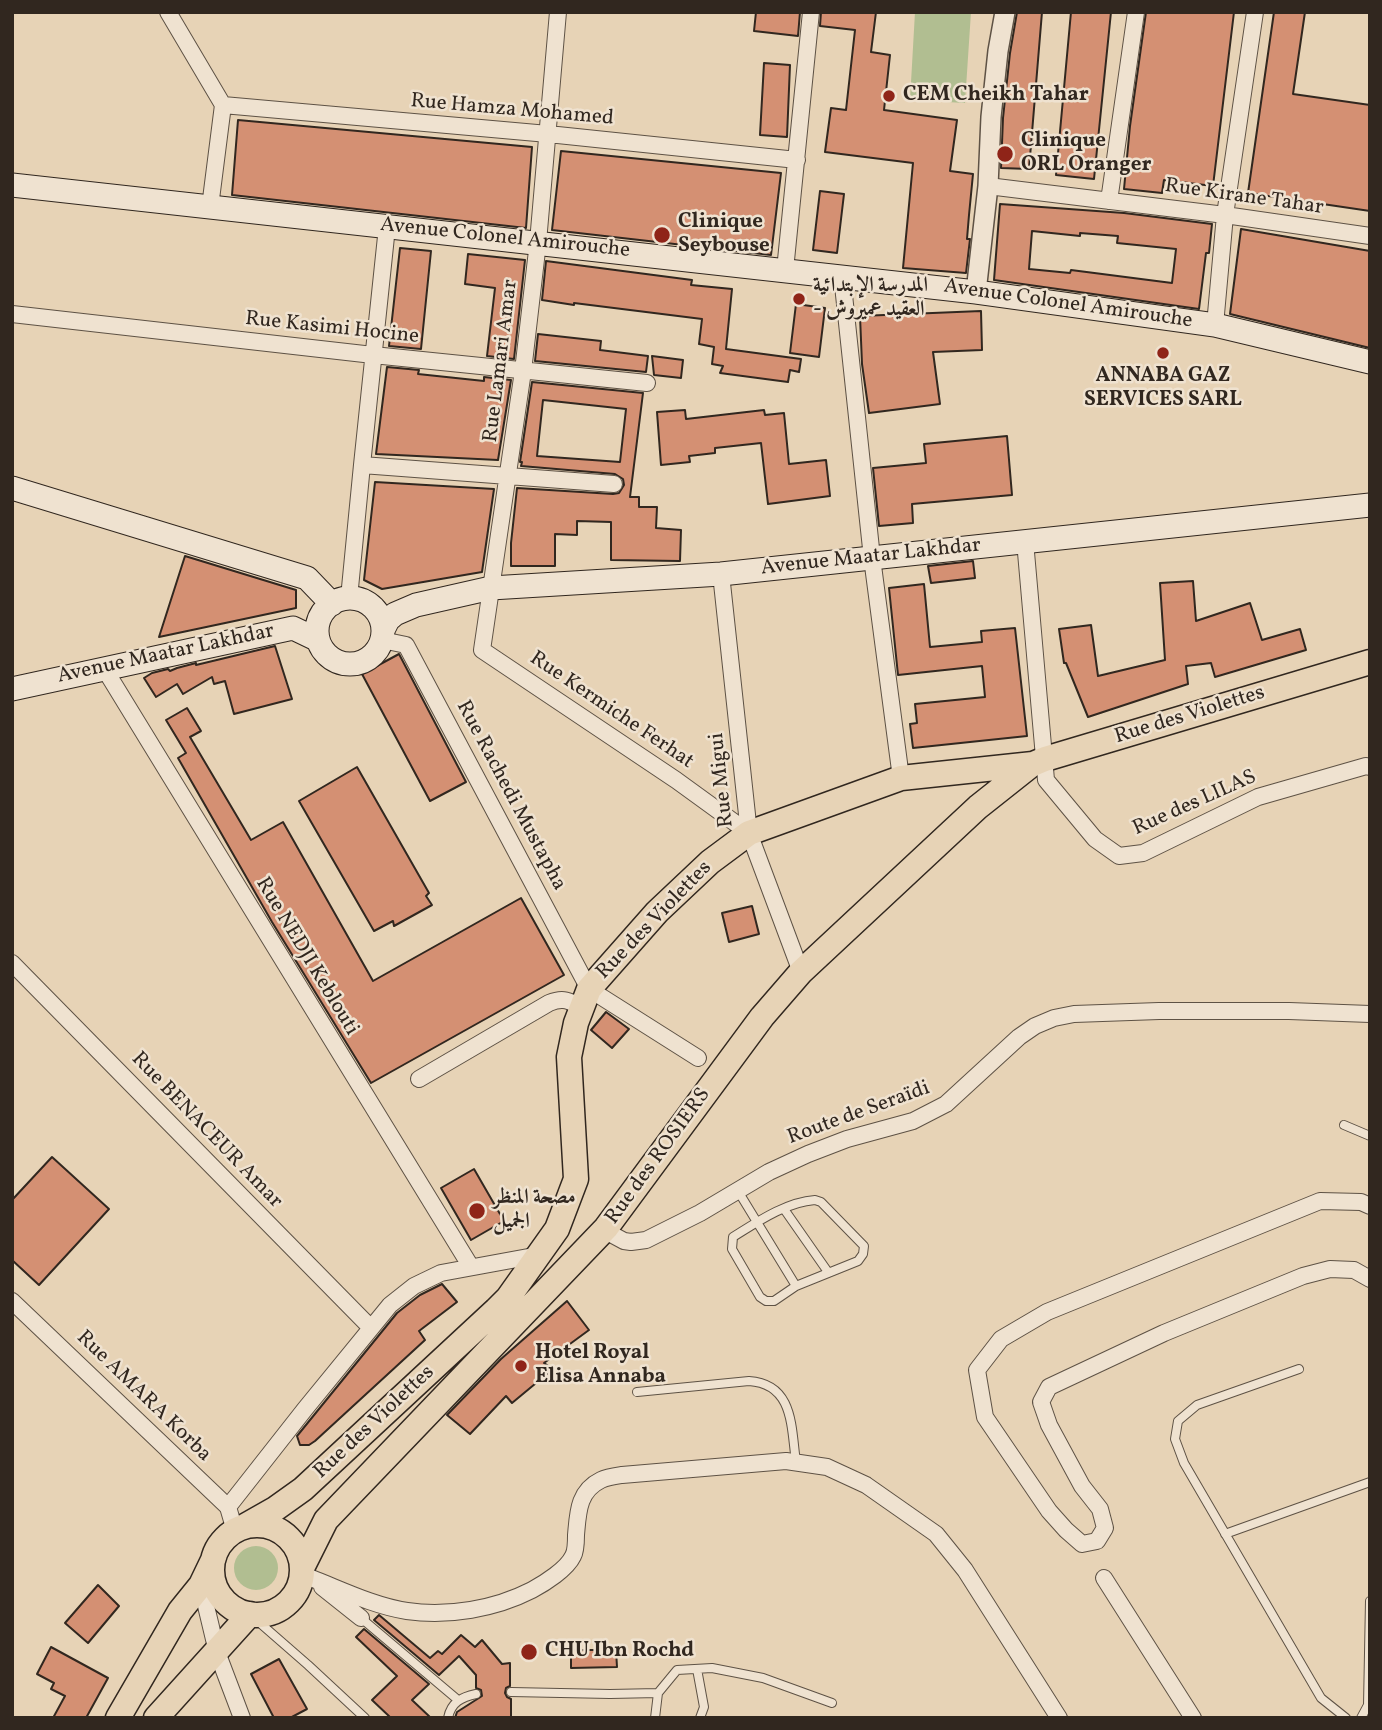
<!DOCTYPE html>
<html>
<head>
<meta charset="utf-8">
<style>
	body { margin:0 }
	#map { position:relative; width:1382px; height:1730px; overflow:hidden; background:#e7d3b6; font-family:Vollkorn,serif }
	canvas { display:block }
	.frame { position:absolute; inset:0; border:14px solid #31271f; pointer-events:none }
</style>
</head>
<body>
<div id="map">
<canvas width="1382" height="1730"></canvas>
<div class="frame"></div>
</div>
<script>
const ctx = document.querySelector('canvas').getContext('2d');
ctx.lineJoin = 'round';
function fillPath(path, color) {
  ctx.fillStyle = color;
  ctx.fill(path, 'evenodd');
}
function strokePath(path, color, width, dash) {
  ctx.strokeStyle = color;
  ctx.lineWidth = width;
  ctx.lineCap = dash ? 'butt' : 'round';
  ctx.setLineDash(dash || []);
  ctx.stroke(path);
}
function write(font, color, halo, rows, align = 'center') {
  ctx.font = font + ' Vollkorn,Amiri,serif';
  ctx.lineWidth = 5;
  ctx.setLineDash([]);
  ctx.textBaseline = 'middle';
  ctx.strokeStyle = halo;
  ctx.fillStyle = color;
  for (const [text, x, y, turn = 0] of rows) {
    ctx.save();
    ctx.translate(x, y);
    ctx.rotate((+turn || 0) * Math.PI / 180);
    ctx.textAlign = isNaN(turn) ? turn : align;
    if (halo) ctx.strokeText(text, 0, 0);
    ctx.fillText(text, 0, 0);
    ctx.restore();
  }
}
const green = new Path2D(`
	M915 12H971L965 103 910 100Z
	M234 1568a22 22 0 1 1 44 0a22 22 0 1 1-44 0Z`);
const building = new Path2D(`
	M756 12H800L798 36 754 31Z
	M821 12H876L871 52 890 55 884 110 957 120 950 171 973 174 969 215 967 239H970L966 273 903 268 913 163 825 152 831 108 846 110 855 30 820 26Z
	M1017 12H1042L1029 169 1001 168 1003 118 1010 53Z
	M1071 12H1111L1094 179 1056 175Z
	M1146 12H1234L1213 186 1164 180 1162 193 1124 189 1130 126Z
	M1274 12H1305L1293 94 1370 105V211L1248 193Z
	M764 63 790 65 787 137 760 135Z
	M238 120 532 147 526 228 232 195Z
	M561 151 781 173 771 255 552 230Z
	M820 191 844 194 837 253 813 250Z
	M1000 204 1124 213 1212 224 1209 253H1206L1199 309 994 280ZM1032 231 1080 236V233L1118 236 1117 243 1176 249 1172 283 1071 270 1070 273 1029 269Z
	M1241 229 1370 251V348L1230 314Z
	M400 248 431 251 421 349 389 346Z
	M468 254 525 260 514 359 487 356 495 288 465 284Z
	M546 261 692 280 691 285 732 289 726 349 801 359 799 372 790 370 788 382 720 373 723 366 712 364 714 347 699 344 702 319 574 303V305L542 300Z
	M796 304 825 308 819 357 790 353Z
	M981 311 982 350 933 352 940 404 869 413 862 364 860 316Z
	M538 334 601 341 600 350 648 356 646 372 535 361Z
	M652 356 683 360 681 378 654 375Z
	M387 367 419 370 418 374 484 381V377L511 380 498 460 376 454Z
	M532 382 643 393 630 497H639V507H657L656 528 681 530 680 561 611 560V522L577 521V535L555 534V566H511V543L517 488 613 494 619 493 624 485 623 479 615 474 521 466 522 462H520ZM543 400 626 409 620 462 537 456Z
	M685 410 686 419 764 410 765 415 784 413 789 464 826 460 830 496 768 504 761 443 715 448V453L689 456 690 462 661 465 657 412Z
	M1007 436 1012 495 912 504 913 523 879 526 873 468 926 463 924 444Z
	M375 482 494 489 482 572 382 589 364 580Z
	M185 556 296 590V608L159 637Z
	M973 561 975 578 931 583 928 566Z
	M1193 581 1196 621 1250 603 1262 640 1300 629 1306 650 1215 677 1211 663 1186 666 1188 684 1088 717 1066 663H1064L1059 629 1091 625 1098 676 1165 660 1160 583Z
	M924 584 930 647 982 642 981 631 1015 628 1027 736 913 748 910 724 917 723 915 704 985 697 982 666 898 675 889 588Z
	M275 646 292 699 234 714 225 681 214 684 212 677 183 694 177 684 156 697 144 678 152 673 168 669 170 671 177 668 196 663V665Z
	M399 654 466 782 430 801 362 674Z
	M187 708 201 731 190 737 251 840 283 822 373 981 521 898 564 975 371 1083 272 922 178 758 186 753 166 720Z
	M357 767 429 893 426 896 432 905 394 926 393 921 374 931 299 801Z
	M752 906 759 934 729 942 722 913Z
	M606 1012 629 1029 612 1048 591 1030Z
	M52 1157 109 1209 39 1285 12 1260V1200Z
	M474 1169 504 1221 471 1240 441 1188Z
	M442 1284 457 1302 419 1331 425 1340 315 1441 309 1445H300L297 1436 397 1313 420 1295Z
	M567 1301 589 1330 544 1363 553 1369 512 1403 506 1396 470 1434 447 1415 501 1359Z
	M98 1585 119 1606 88 1643 65 1623Z
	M379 1615 430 1658 438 1651 442 1654 461 1635 475 1647 482 1640 502 1664 510 1663V1686L506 1688 505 1693 507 1697 511 1699V1718H455L457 1712 482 1696 481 1690 476 1688V1675L459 1656 439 1675 374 1620Z
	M364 1629 429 1684 412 1700 431 1718H391L372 1700 397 1676 356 1637Z
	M51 1647 108 1678 86 1718H53L65 1696 51 1689 54 1683 37 1674Z
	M571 1650H616L617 1667 571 1668Z
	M279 1659 307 1709 290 1718H274L251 1674Z`);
const service = new Path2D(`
	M1344 1125 1370 1136
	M738 1191 796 1286
	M815 1200 821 1202 864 1246 863 1254 858 1261 796 1286 774 1301H766L760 1297 732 1249 733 1237C757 1222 786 1202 815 1200Z
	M784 1209 828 1272
	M1299 1369 1197 1405 1178 1421 1175 1439 1184 1463 1321 1698 1346 1718
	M637 1392 749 1381C794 1384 791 1427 796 1462
	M1225 1534 1370 1482
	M253 1617 308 1665 365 1718
	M361 1618 458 1700
	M697 1669 704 1707 700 1718
	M511 1692 610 1694 658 1693
	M448 1718C451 1702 462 1697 476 1694
	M655 1718 658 1693 677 1670 712 1668 763 1678 832 1703
	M1361 1718 1368 1705 1370 1601`);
const minor = new Path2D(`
	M168 12 223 105 210 207
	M558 12 538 242 523 371 482 650 676 780 749 833
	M223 105 548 134 797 160
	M988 186 1225 215 1370 236
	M1109 201 1136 12
	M785 270 811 12
	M842 276 872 558 901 778
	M12 314 373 355 647 383
	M1215 325 1225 215 1255 12
	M362 465 614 484
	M1025 541 1046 780 1095 839 1119 856 1143 853 1258 797 1366 766 1370 767
	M721 574 749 833 801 972
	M349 598 362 465 387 227
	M382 640 406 645 589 989 698 1058
	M104 668 471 1267
	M12 963 371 1328
	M419 1079 549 1003C564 997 568 1001 582 1007
	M1370 1206 1361 1202 1320 1201 1047 1312 1001 1339 977 1370 985 1417 1049 1511 1066 1530 1082 1544 1097 1541 1105 1528 1100 1509 1082 1486 1049 1425 1041 1402 1049 1387 1164 1333 1303 1276 1330 1269 1354 1270 1370 1279
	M606 1228 611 1234 624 1241 631 1242 646 1240 700 1213 769 1172 808 1154 847 1139 913 1121 946 1104 1019 1037 1035 1026 1054 1018 1074 1014 1159 1011H1289L1370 1014
	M12 1301 228 1507 235 1531
	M228 1507 305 1409 390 1305 414 1286 441 1273 539 1255
	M311 1578C342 1590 374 1606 407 1611 448 1617 495 1609 532 1590 545 1583 567 1569 573 1556 576 1551 576 1541 576 1535 578 1513 578 1491 601 1480 607 1477 615 1476 622 1475L786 1461 827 1467 866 1485 936 1534 965 1570 1059 1718
	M1104 1578 1193 1718
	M201 1585 217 1652 242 1718
	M322 1587 361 1618`);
const tertiary = new Path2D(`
	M976 292 988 186 991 117 998 51 1005 12`);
const secondary = new Path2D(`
	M12 185 976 292 1215 325 1370 362
	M12 488 307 578 332 604
	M317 631a33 33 0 1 1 66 0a33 33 0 1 1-66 0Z
	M383 630 388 620 395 614 416 605 491 588 721 574 1370 505
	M12 689 293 628 318 640`);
const primary = new Path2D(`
	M212 1570a45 45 0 1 1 90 0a45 45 0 1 1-90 0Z
	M245 1526 275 1509 303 1489 496 1310 508 1298 557 1229 576 1179 569 1057 576 1023 589 989 657 912 710 862 749 833 901 778 1033 764 1045 759 1370 662
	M303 1566 326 1520 606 1228 762 1017 801 972 978 807 1031 765
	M118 1718 180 1611 201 1585 213 1560
	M156 1718 250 1614`);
const markers = [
	[889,96,7,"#8f2418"],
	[1005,154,9,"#8f2418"],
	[662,235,9,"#8f2418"],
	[799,299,7,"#8f2418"],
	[1163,353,7,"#8f2418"],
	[477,1211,9,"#8f2418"],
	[521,1366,7,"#8f2418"],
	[529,1652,9,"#8f2418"]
];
const poiNames = [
	["CEM Cheikh Tahar",903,96],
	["Clinique",1021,142],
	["ORL Oranger",1021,166],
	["Clinique",678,223],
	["Seybouse",678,247],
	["المدرسة الإبتدائية",813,287],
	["- العقيد عميروش",813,311],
	["ANNABA GAZ",1163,377,"center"],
	["SERVICES SARL",1163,401,"center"],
	["مصحة المنظر",493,1199],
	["الجميل",493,1223],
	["Hotel Royal",535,1354],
	["Elisa Annaba",535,1378],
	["CHU Ibn Rochd",545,1652]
];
const streetNames = [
	["Rue Hamza Mohamed",512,111,5],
	["Rue Kirane Tahar",1244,198,8],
	["Avenue Colonel Amirouche",505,239,6],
	["Avenue Colonel Amirouche",1068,305,8],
	["Rue Kasimi Hocine",332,329,6],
	["Rue Lamari Amar",502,361,-83],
	["Avenue Maatar Lakhdar",871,558,-6],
	["Avenue Maatar Lakhdar",166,655,-12],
	["Rue Kermiche Ferhat",611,711,34],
	["Rue des Violettes",1190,716,-17],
	["Rue Migui",723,780,-96],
	["Rue Rachedi Mustapha",510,796,62],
	["Rue des LILAS",1195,804,-24],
	["Rue des Violettes",655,921,-46],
	["Rue NEDJI Keblouti",306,957,59],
	["Route de Seraïdi",859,1114,-20],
	["Rue BENACEUR Amar",206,1131,46],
	["Rue des ROSIERS",659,1157,-54],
	["Rue AMARA Korba",143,1397,44],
	["Rue des Violettes",375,1423,-43]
];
fillPath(green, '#b1be91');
fillPath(building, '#d49073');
strokePath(building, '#31271f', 2);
strokePath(service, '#5e5245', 10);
strokePath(minor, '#5e5245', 18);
strokePath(tertiary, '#5e5245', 22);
strokePath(secondary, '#31271f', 25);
strokePath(primary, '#31271f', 27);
strokePath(service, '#efe2d0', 8);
strokePath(minor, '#efe2d0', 16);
strokePath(tertiary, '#efe2d0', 19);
strokePath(secondary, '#efe2d0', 23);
strokePath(primary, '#e7d3b6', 24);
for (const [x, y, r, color] of markers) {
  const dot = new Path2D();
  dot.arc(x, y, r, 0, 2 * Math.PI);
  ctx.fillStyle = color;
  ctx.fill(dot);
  strokePath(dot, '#efe2d0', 2.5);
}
write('bold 21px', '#31271f', '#efe2d0', poiNames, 'left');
write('21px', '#31271f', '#efe2d0', streetNames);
</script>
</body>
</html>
